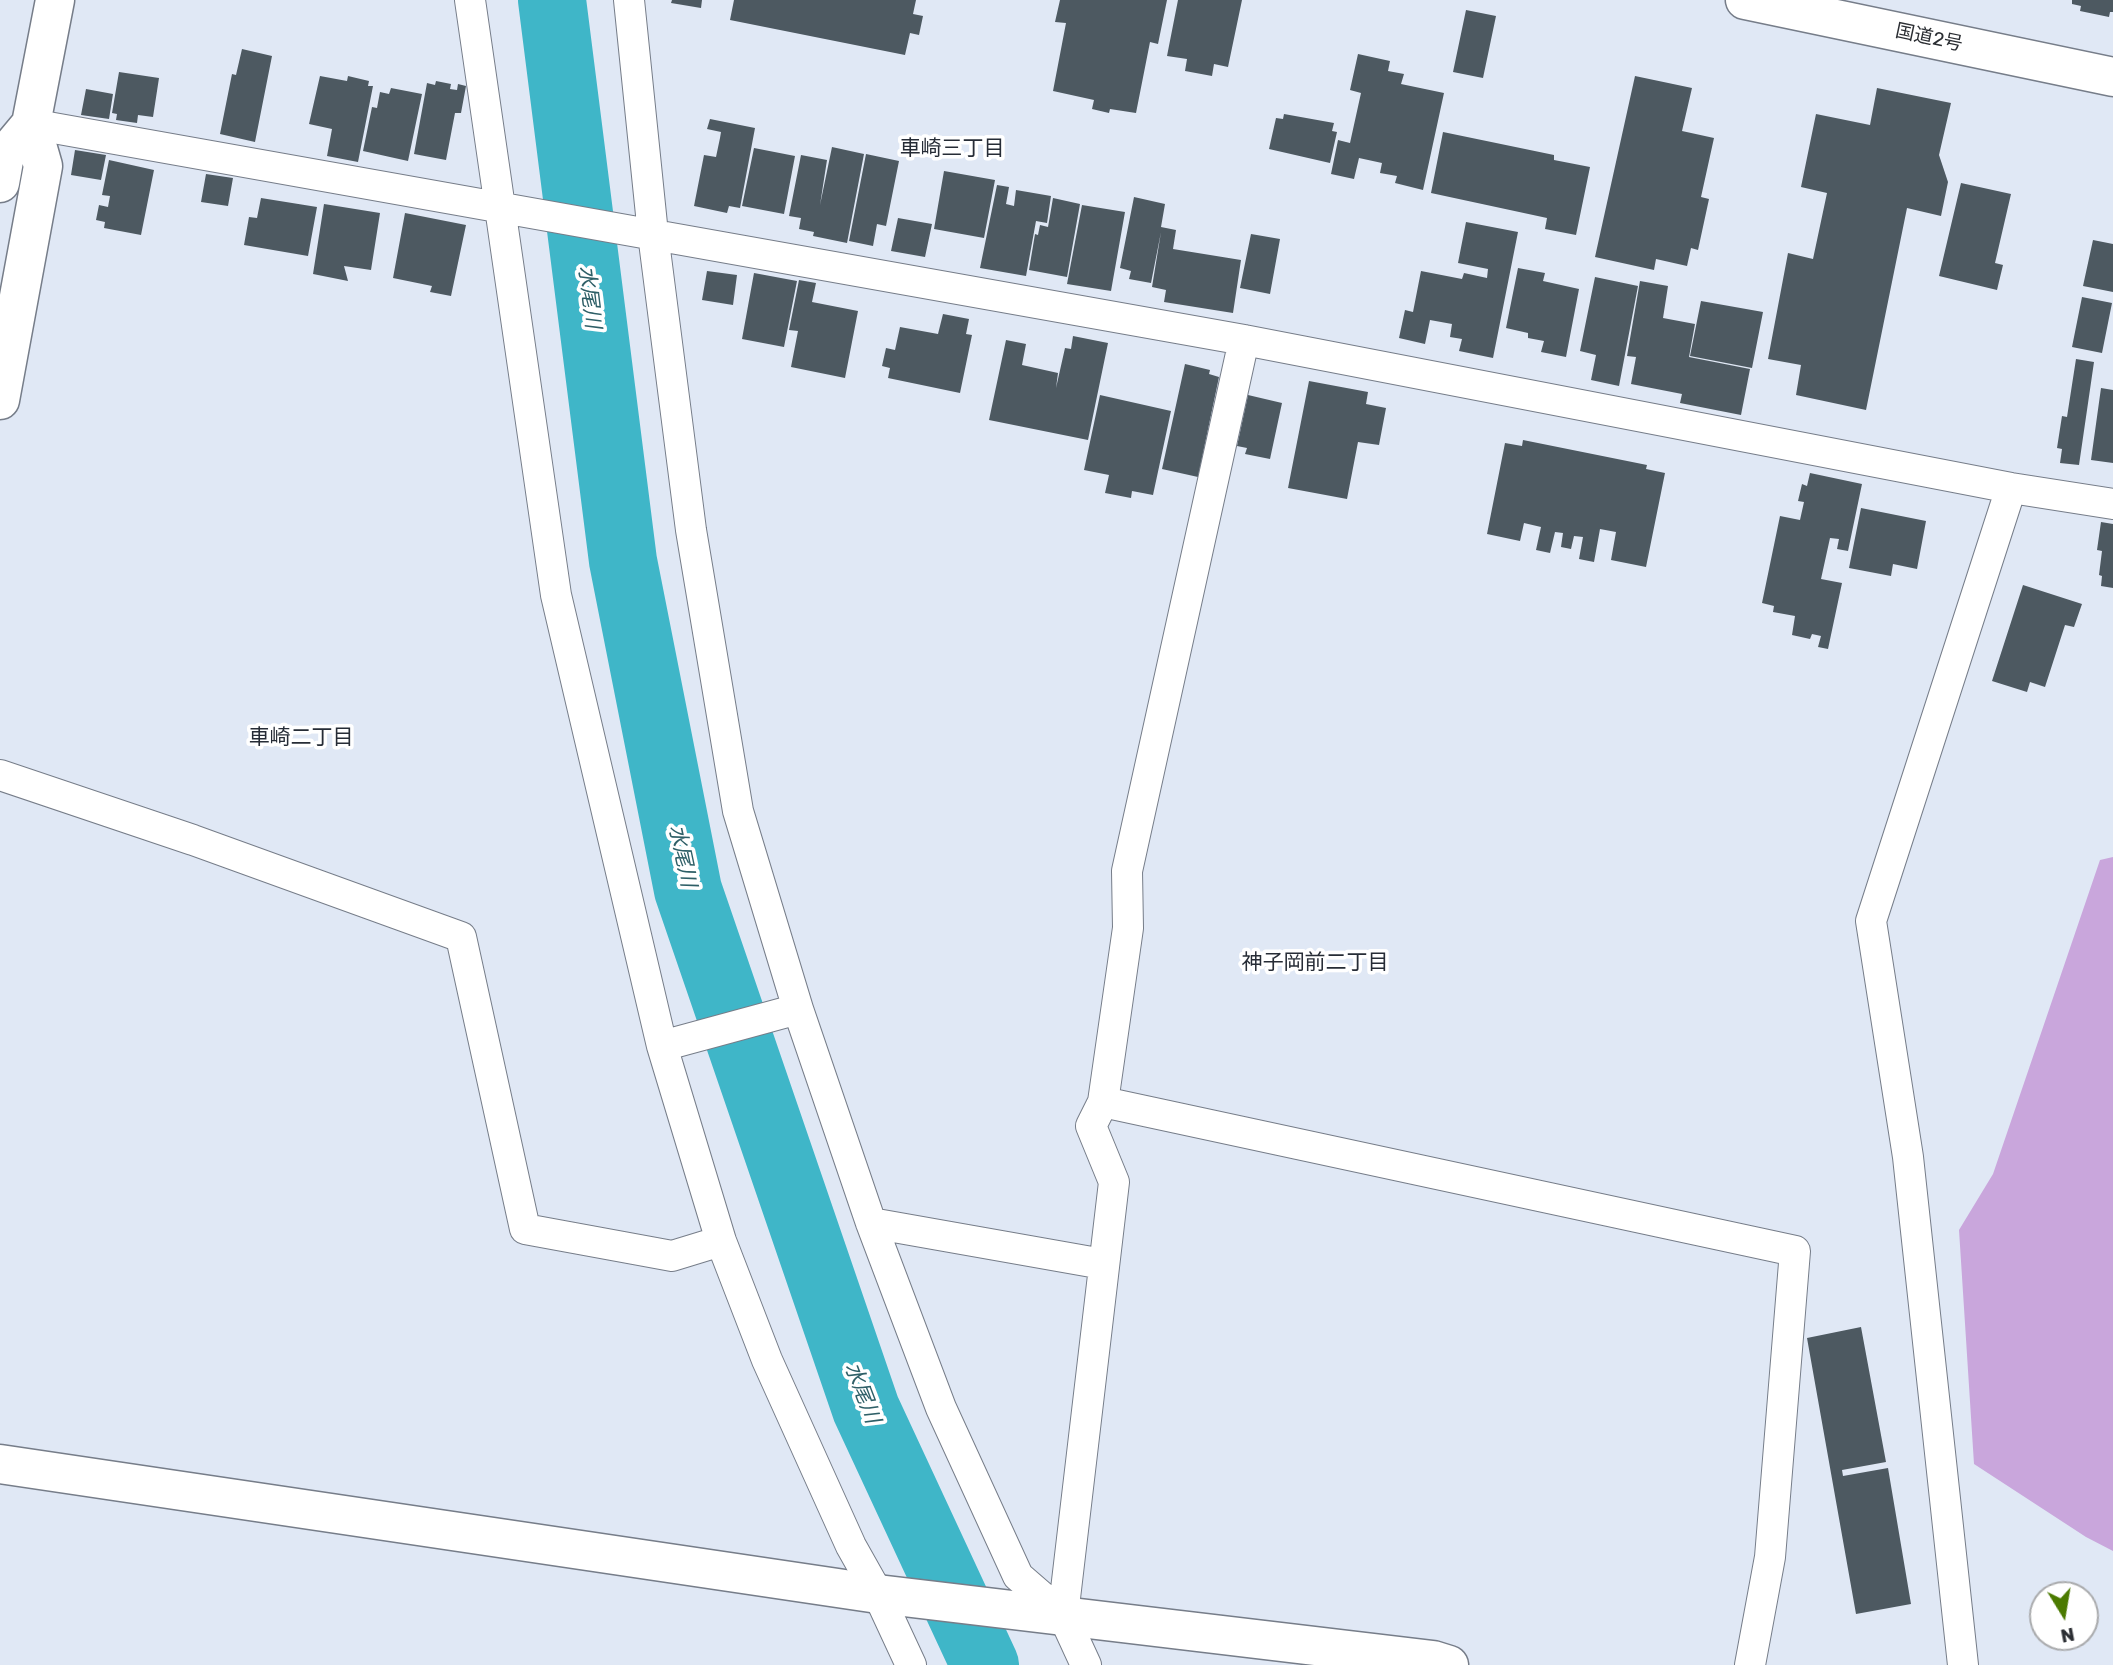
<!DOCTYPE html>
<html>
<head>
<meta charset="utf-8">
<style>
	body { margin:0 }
	#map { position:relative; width:2113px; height:1665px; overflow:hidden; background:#e0e8f5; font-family:Rubik,sans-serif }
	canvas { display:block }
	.north { position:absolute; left:2029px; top:1581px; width:70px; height:70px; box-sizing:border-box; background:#fff; border:2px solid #aaabad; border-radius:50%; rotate:169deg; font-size:19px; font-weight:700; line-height:28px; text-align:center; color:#2b2e33 }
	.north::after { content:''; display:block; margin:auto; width:24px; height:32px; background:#4b7a00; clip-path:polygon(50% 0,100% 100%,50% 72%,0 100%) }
</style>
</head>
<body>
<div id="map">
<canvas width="2113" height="1665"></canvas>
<div class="north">N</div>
</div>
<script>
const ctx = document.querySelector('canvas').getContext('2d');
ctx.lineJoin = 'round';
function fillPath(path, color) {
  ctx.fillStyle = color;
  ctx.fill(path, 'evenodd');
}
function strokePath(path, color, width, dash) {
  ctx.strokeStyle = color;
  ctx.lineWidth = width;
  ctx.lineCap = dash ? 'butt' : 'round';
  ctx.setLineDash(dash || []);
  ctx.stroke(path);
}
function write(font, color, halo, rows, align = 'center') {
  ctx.font = font + ' Rubik,"Noto Sans JP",sans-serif';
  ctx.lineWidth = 7;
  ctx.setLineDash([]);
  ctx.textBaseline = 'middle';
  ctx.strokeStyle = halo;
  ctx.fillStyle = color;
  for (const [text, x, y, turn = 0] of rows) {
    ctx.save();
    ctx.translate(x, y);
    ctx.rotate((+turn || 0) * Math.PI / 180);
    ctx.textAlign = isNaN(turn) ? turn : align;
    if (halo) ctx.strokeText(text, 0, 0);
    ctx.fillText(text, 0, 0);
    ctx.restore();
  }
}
const green = new Path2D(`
	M2113 857V1551L2086 1537 1974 1464 1959 1230 1993 1174 2100 860Z`);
const river = new Path2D(`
	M552 0 623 561 688 890 866 1409 985 1665`);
const building = new Path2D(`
	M672 0H702L701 8 671 3Z
	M734 0H916L913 14 923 16 919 35 910 33 905 55 730 20Z
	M1060 0H1167L1158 44 1150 42 1136 113 1110 109 1109 113 1092 109 1094 100 1053 91 1066 23 1055 22Z
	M1178 0H1242L1228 67 1214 64 1212 76 1185 71 1187 59 1167 56Z
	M2072 0H2113V12H2110L2109 17 2080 11 2081 6 2072 4Z
	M1466 10 1496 16 1483 78 1453 72Z
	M242 49 272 56 255 142 220 134 232 74 236 75Z
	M1358 54 1390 61 1388 71 1404 74 1401 84 1444 93 1423 190 1395 183 1397 176 1380 173 1382 163 1359 158 1354 179 1331 174 1338 140 1350 143 1361 93 1350 90Z
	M119 72 159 78 153 117 138 115 137 123 116 120 117 114 112 113Z
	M320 76 347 81 348 76 369 81 368 86H373L358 162 327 156 332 129 309 124Z
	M1635 76 1692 88 1682 131 1714 138 1701 197 1709 199 1698 250 1691 248 1687 266 1656 259 1654 270 1595 257Z
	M436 81 451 84 450 89 457 90 458 84 466 86 461 113H455L446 160 414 154 427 83 435 85Z
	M391 88 422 94 408 161 363 151 372 107 377 108 380 92 389 94Z
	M1877 88 1951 103 1939 155 1948 182 1941 216 1907 208 1866 410 1796 395 1801 365 1768 359 1788 253 1813 259 1827 193 1801 187 1816 114 1870 125Z
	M86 89 113 94 109 119 81 115Z
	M1284 114 1334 123 1332 131 1337 132 1330 163 1269 149 1276 118 1283 119Z
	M710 119 755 128 740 208 729 206 727 213 694 206 704 155 716 157 720 138 721 132 707 129Z
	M1443 132 1554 155V160L1590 167 1576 235 1545 229 1547 218 1431 193Z
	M832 147 864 154 847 243 813 236 814 232 799 229 801 218 789 216 801 155 827 160 820 205Z
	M754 148 795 156 784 214 742 206Z
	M75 150 106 155 101 180 71 175Z
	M866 154 899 161 886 226 877 224 873 246 849 241Z
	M109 160 154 170 141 235 104 228 105 222 96 220 99 205 108 207 110 196 102 195Z
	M944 171 995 180 984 238 934 229Z
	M206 174 233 178 228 206 201 202Z
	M1961 183 2011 194 1995 263 2003 265 1997 290 1939 276Z
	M997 185 1009 187 1006 204 1014 206 1016 190 1051 196 1047 223 1036 221 1026 276 980 268Z
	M1134 197 1165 204 1161 227 1176 230 1173 249 1241 260 1233 313 1164 302 1166 290 1152 287 1161 232 1151 283 1129 279 1131 271 1120 268Z
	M261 198 317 207 308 256 244 245 249 217 257 218Z
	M1053 198 1080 204 1067 277 1029 270 1035 234 1038 235 1040 225 1048 227Z
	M324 204 380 213 371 270 344 266 348 281 313 274Z
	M1082 205 1125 212 1111 291 1067 284Z
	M405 213 466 225 451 296 430 292 432 286 393 278Z
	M898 218 932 224 925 257 891 251Z
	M1466 222 1518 232 1493 358 1459 351 1462 339 1450 337 1452 324 1430 320 1425 344 1399 338 1405 310 1413 312 1421 271 1462 279 1464 273 1487 278 1488 269 1458 263Z
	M1251 234 1280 239 1270 294 1240 288Z
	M2093 240 2113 244V292L2083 286Z
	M1518 268 1545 273 1543 281 1579 289 1566 357 1541 352 1544 341 1528 338V333L1506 328Z
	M707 271 737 275 733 305 702 300Z
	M754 273 797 281 784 347 742 339Z
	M1595 277 1638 286 1619 386 1591 380 1596 355 1580 351Z
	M799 280 816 283 812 302 858 311 845 378 791 367 798 331 789 330Z
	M1640 281 1668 286 1663 318 1695 324 1689 357 1750 369 1741 415 1680 403 1682 394 1631 384 1636 357 1627 356Z
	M2082 297 2112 303 2102 353 2072 347Z
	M1701 301 1763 312 1752 368 1690 356Z
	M943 314 969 319 966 334 972 335 960 393 888 378 890 368 882 366 886 348 895 350 900 327 938 334Z
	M1073 336 1108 343 1088 440 989 420 1006 340 1026 344 1022 365 1058 373 1056 388 1065 348 1071 349Z
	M2076 359 2094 362 2079 465 2060 463 2062 449 2057 448 2062 416 2067 417Z
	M1185 364 1210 370 1209 374 1219 377 1198 477 1162 469Z
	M1309 381 1368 392 1366 404 1386 408 1379 445 1358 442 1347 499 1288 488Z
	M2101 388 2113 390V463L2091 460Z
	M1100 395 1171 411 1153 495 1132 491 1131 498 1105 493 1109 475 1084 470Z
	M1248 395 1282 403 1270 459 1245 454 1247 448 1237 446Z
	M1523 440 1647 465 1646 469 1665 473 1646 567 1611 560 1616 532 1600 529 1594 562 1579 559 1583 537 1574 536 1571 549 1561 547 1563 533 1555 532 1550 553 1536 550 1541 527 1524 523 1520 541 1487 534 1505 443 1522 446Z
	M1810 473 1862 484 1848 551 1837 549 1839 539 1830 538 1821 579 1842 583 1828 649 1818 647 1821 636 1812 634 1810 639 1792 635 1795 616 1773 612 1774 606 1762 603 1780 516 1800 520 1804 502 1798 501 1802 484 1807 486Z
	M1861 508 1926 521 1917 569 1893 564 1891 576 1849 568Z
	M2101 522 2113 524V588L2101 586 2102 576 2099 575 2102 551 2097 550Z
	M2023 585 2082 604 2074 627 2065 625 2045 687 2030 682 2027 692 1992 681Z
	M1861 1327 1886 1462 1842 1470 1843 1476 1888 1468 1911 1604 1856 1614 1807 1338Z`);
const street = new Path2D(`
	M470 0 556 595 662 1046 721 1241 767 1360 851 1546 878 1594 911 1665
	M629 0 653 234 691 530 738 811 798 1009 871 1223 941 1408 1018 1576 1063 1615 1086 1665
	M31 124 1244 340 2011 488 2113 504
	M0 775 193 840 461 937 525 1229 672 1256 721 1241
	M662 1046 798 1009
	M1103 1102 1795 1251 1770 1557 1750 1665
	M871 1223 1103 1264
	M1063 1615 1114 1182 1091 1126 1103 1102 1128 928 1127 871 1244 340
	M1963 1665 1908 1157 1871 921 2011 488`);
const secondary = new Path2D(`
	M0 183 5 155 31 124
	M0 400 43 166 31 124 55 0
	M0 1464 878 1594 1433 1660 1449 1665`);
const highway = new Path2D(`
	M1745 0 2113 77`);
const streetNames = [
	["国道2号",1929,38,12]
];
const neighbourhoodNames = [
	["車崎三丁目",952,149],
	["車崎二丁目",301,738],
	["神子岡前二丁目",1315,963]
];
const waterNames = [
	["水尾川",589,297,83],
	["水尾川",682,856,78],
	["水尾川",862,1393,69]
];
fillPath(green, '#c9a6dc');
strokePath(river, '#3fb6c8', 68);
fillPath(building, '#4d5961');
strokePath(street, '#767d89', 32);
strokePath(secondary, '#767d89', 41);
strokePath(highway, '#767d89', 41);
strokePath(street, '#fff', 30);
strokePath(secondary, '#fff', 38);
strokePath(highway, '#fff', 38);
write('19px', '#2b2e33', '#fff', streetNames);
write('21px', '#262c36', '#fff', neighbourhoodNames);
write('italic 21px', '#2e5f67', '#fff', waterNames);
</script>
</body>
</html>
